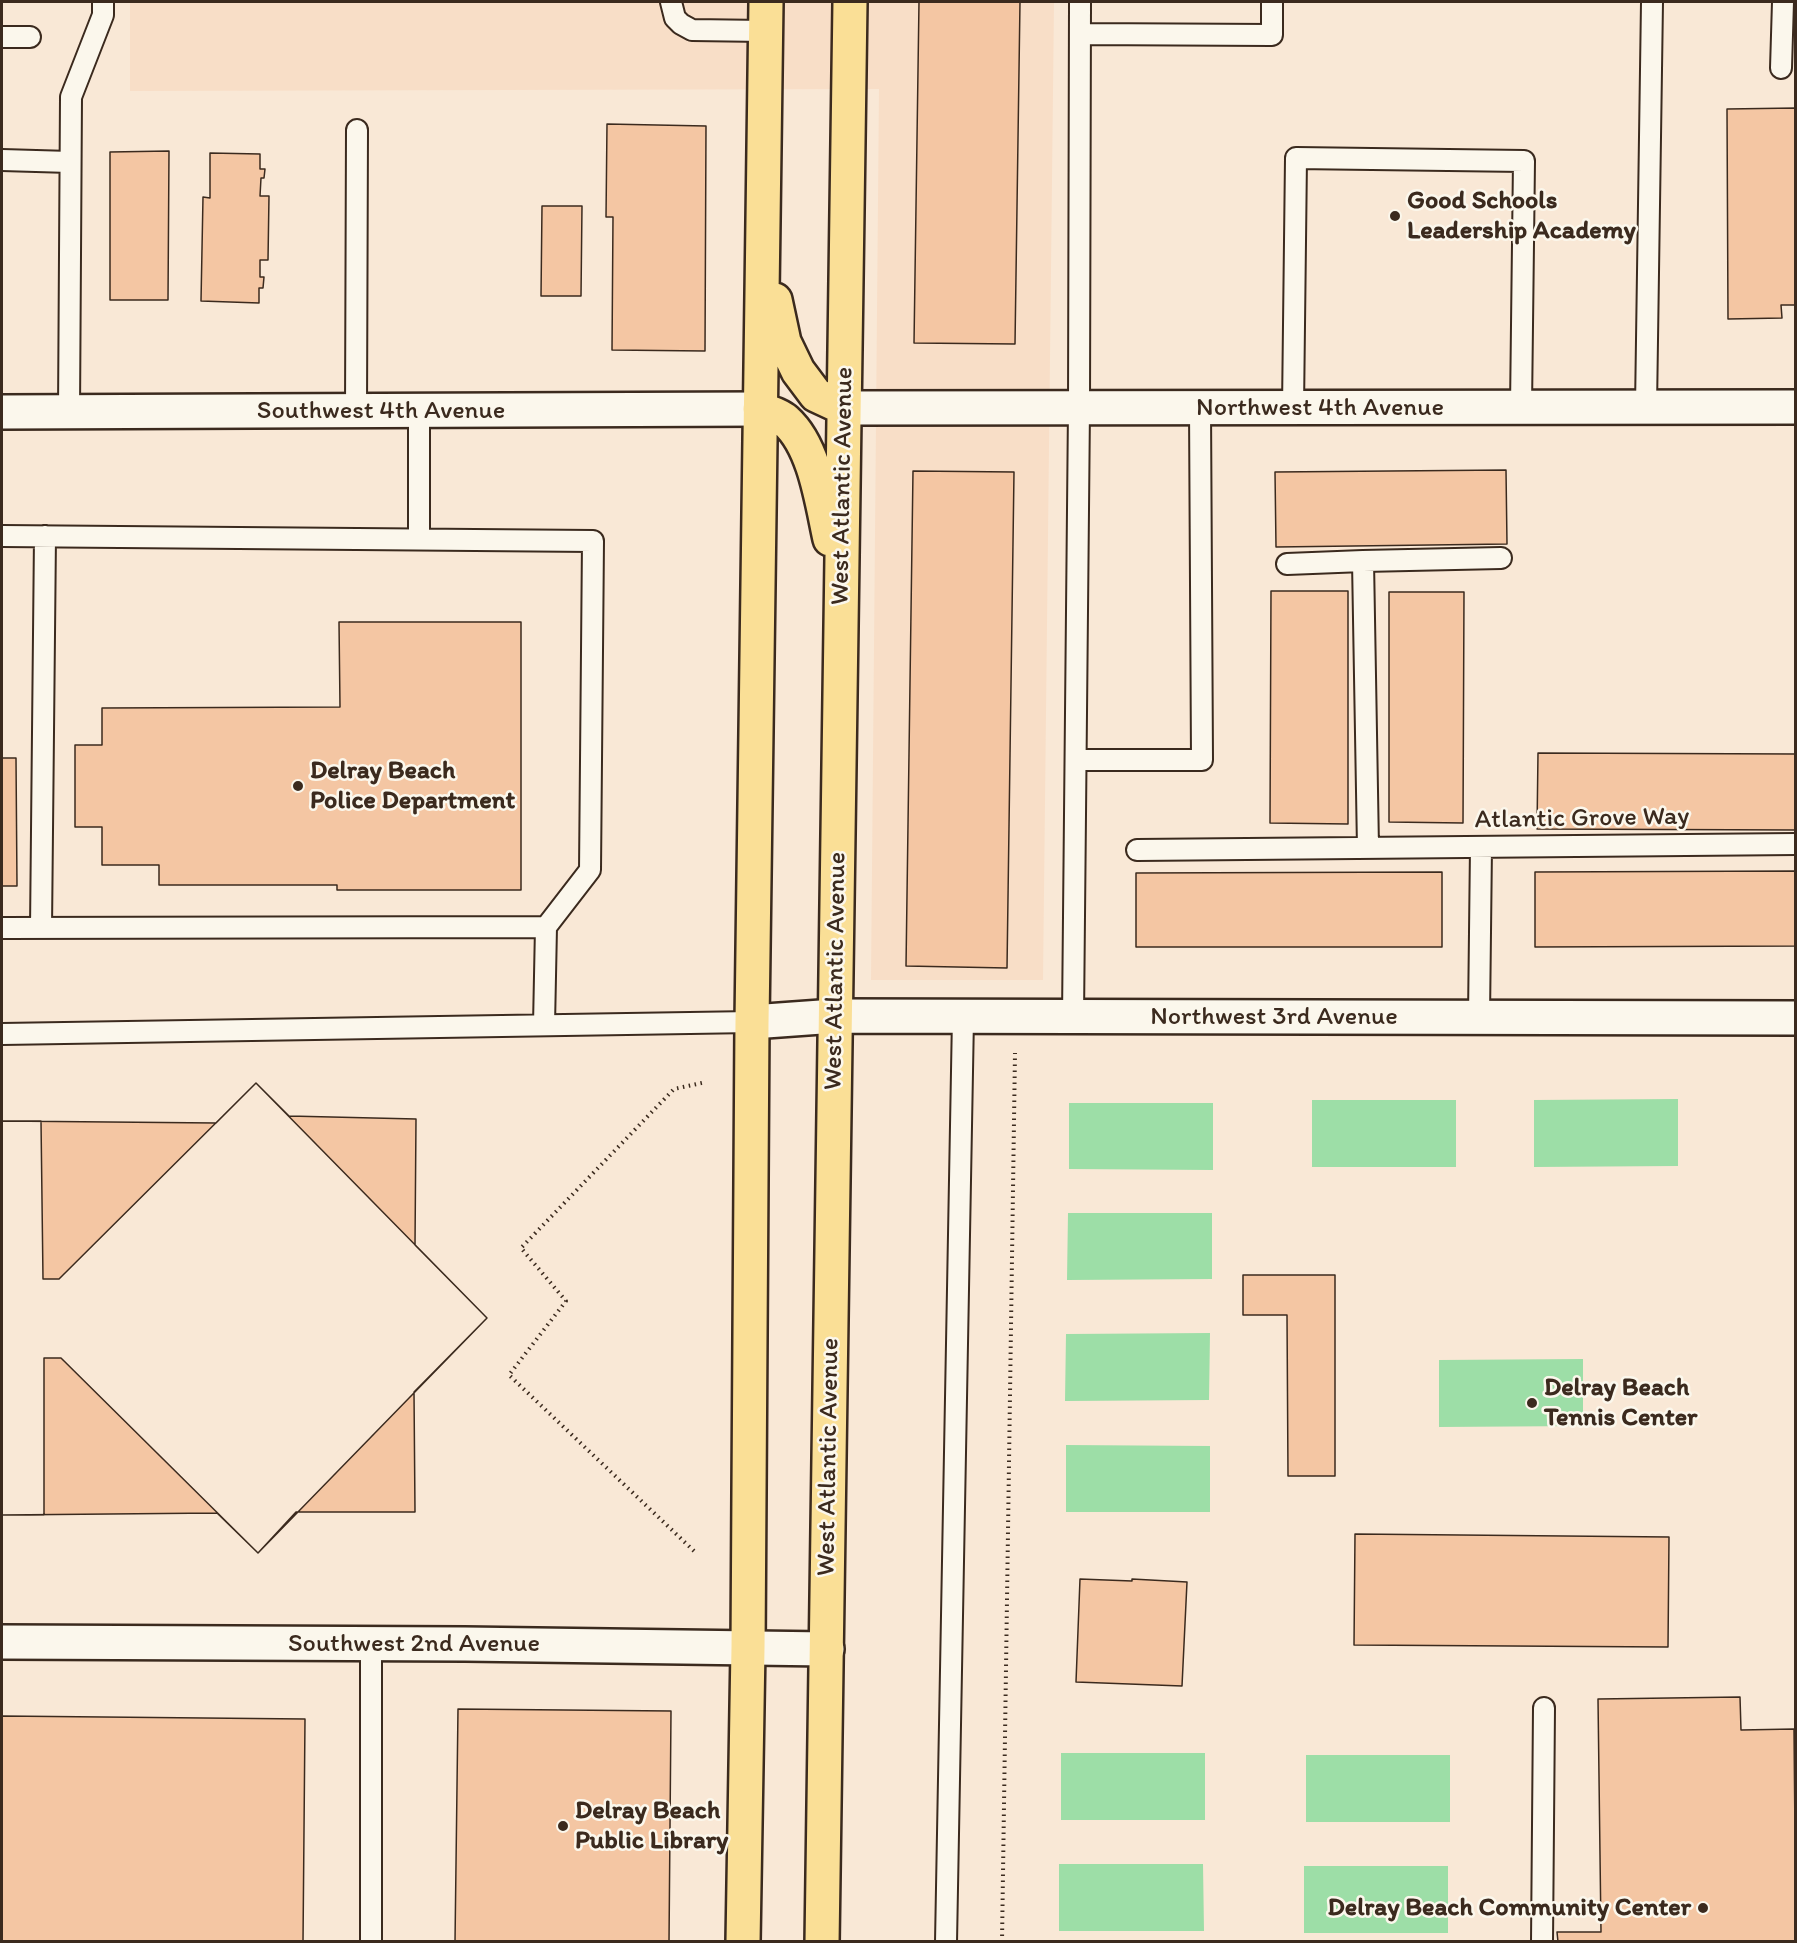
<!DOCTYPE html>
<html>
<head>
<meta charset="utf-8">
<style>
	body { margin:0 }
	#map { position:relative; width:1797px; height:1943px; overflow:hidden; background:#f9e8d6; font-family:Itim,sans-serif }
	canvas { display:block }
	.frame { position:absolute; inset:0; border:3px solid #3b2a1e; pointer-events:none }
</style>
</head>
<body>
<div id="map">
<canvas width="1797" height="1943"></canvas>
<div class="frame"></div>
</div>
<script>
const ctx = document.querySelector('canvas').getContext('2d');
ctx.lineJoin = 'round';
function fillPath(path, color) {
  ctx.fillStyle = color;
  ctx.fill(path, 'evenodd');
}
function strokePath(path, color, width, dash) {
  ctx.strokeStyle = color;
  ctx.lineWidth = width;
  ctx.lineCap = dash ? 'butt' : 'round';
  ctx.setLineDash(dash || []);
  ctx.stroke(path);
}
function write(font, color, halo, rows, align = 'center') {
  ctx.font = font + ' Itim,sans-serif';
  ctx.lineWidth = 5;
  ctx.setLineDash([]);
  ctx.textBaseline = 'middle';
  ctx.strokeStyle = halo;
  ctx.fillStyle = color;
  for (const [text, x, y, turn = 0] of rows) {
    ctx.save();
    ctx.translate(x, y);
    ctx.rotate((+turn || 0) * Math.PI / 180);
    ctx.textAlign = isNaN(turn) ? turn : align;
    if (halo) ctx.strokeText(text, 0, 0);
    ctx.fillText(text, 0, 0);
    ctx.restore();
  }
}
const built = new Path2D(`
	M130 2H1054L1043 980H871L879 89 130 91Z`);
const green = new Path2D(`
	M1678 1099V1166L1534 1167V1100Z
	M1312 1100H1456V1167H1312Z
	M1069 1103H1213V1170L1069 1169Z
	M1068 1213H1212V1279L1067 1280Z
	M1210 1333 1209 1400 1065 1401 1066 1334Z
	M1583 1359V1426L1439 1427V1360Z
	M1066 1445 1210 1446V1512H1066Z
	M1061 1753H1205V1820H1061Z
	M1306 1755H1450V1822H1306Z
	M1059 1864H1203L1204 1931H1059Z
	M1448 1866V1933H1304V1866Z`);
const building = new Path2D(`
	M919 2H1020L1015 344 914 343Z
	M1796 108V305H1781L1782 318 1728 319 1727 109Z
	M607 124 706 126 705 351 612 350 613 217H606Z
	M169 151 168 300H110V152Z
	M210 153 260 154V169H265L264 178H261L260 196H269L268 260H260V277H264L263 288H259V303L201 301 203 197 210 198Z
	M542 206H582L581 296H541Z
	M1506 470 1507 544 1276 547 1275 472Z
	M913 471 1014 472 1007 968 906 966Z
	M1271 591H1348V824L1270 823Z
	M1389 592H1464L1463 823 1389 822Z
	M339 622H521V890H337V885H159V865H102V827H75V745H102V708L340 707Z
	M1538 753 1796 754V830L1537 829Z
	M2 758H16L17 886H2Z
	M1796 871V946L1535 947V872Z
	M1442 872V947H1136V873Z
	M256 1083 487 1318 258 1553 61 1358H44V1515H2V1121H41L43 1279H59Z
	M256 1083 289 1116 416 1119 415 1245 487 1318 414 1392 415 1512H296L258 1553 217 1513 2 1515V1121L216 1123Z
	M1243 1275H1335V1476H1288L1287 1315H1243Z
	M1355 1534 1669 1537 1668 1647 1354 1645Z
	M1080 1579 1132 1581V1579L1187 1582 1182 1686 1076 1682Z
	M1740 1697 1741 1730 1794 1729 1796 1942H1558L1557 1932H1601L1598 1699Z
	M458 1709 671 1711 669 1942H455Z
	M2 1716 305 1719 303 1942H2Z`);
const path = new Path2D(`
	M694 1551 509 1375 566 1301 521 1248 674 1089 706 1082
	M1002 1942 1015 1053`);
const service = new Path2D(`
	M671 2 675 18 681 24 692 30 765 31
	M1080 34 1272 35V2
	M2 37H30
	M1781 68 1783 2
	M2 160 70 162
	M1646 407 1652 2
	M1293 408 1296 158 1524 161 1521 407
	M356 411 357 130
	M69 412 71 97 103 15V2
	M2 536 593 541 590 870 546 927 544 1025
	M419 539V411
	M1363 561 1368 848
	M1287 564 1363 561 1501 558
	M1076 760H1202L1200 408
	M1137 850 1796 844
	M2 928 546 927
	M41 928 45 536
	M1073 1017 1079 408 1080 2
	M1479 1017 1481 847
	M2 1034 752 1022
	M371 1942V1643
	M946 1942 963 1017
	M1542 1942 1544 1708`);
const minor = new Path2D(`
	M844 408 1796 407
	M2 412 760 409
	M752 1022 835 1016 1796 1018
	M2 1642 465 1644 827 1649`);
const primary = new Path2D(`
	M775 300 784 342 798 371 816 395 844 408
	M760 409C768 412 780 415 786 421 815 447 822 503 830 539
	M743 1942 748 1648 752 1022 766 2
	M822 1942 850 2`);
const markers = [
	[1395,216,6,"#3b2a1e"],
	[298,786,6,"#3b2a1e"],
	[1532,1403,6,"#3b2a1e"],
	[563,1826,6,"#3b2a1e"],
	[1703,1908,6,"#3b2a1e"]
];
const poiNames = [
	["Good Schools",1407,201],
	["Leadership Academy",1407,231],
	["Delray Beach",310,771],
	["Police Department",310,801],
	["Delray Beach",1544,1388],
	["Tennis Center",1544,1418],
	["Delray Beach",575,1811],
	["Public Library",575,1841],
	["Delray Beach Community Center",1691,1908,"right"]
];
const streetNames = [
	["Northwest 4th Avenue",1320,408],
	["Southwest 4th Avenue",381,411],
	["West Atlantic Avenue",843,486,-89],
	["Atlantic Grove Way",1582,819,-1],
	["West Atlantic Avenue",836,971,-89],
	["Northwest 3rd Avenue",1274,1017],
	["West Atlantic Avenue",829,1457,-89],
	["Southwest 2nd Avenue",414,1644]
];
fillPath(built, '#f8dec7');
fillPath(green, '#9ddea7');
fillPath(building, '#f4c6a3');
strokePath(building, '#3b2a1e', 1.5);
strokePath(service, '#3b2a1e', 24);
strokePath(minor, '#3b2a1e', 38);
strokePath(primary, '#3b2a1e', 38);
strokePath(path, '#3b2a1e', 4, [1.5, 4.5]);
strokePath(service, '#fbf7ec', 20);
strokePath(minor, '#fbf7ec', 33);
strokePath(primary, '#fadf96', 33);
for (const [x, y, r, color] of markers) {
  const dot = new Path2D();
  dot.arc(x, y, r, 0, 2 * Math.PI);
  ctx.fillStyle = color;
  ctx.fill(dot);
  strokePath(dot, '#fbf7ec', 2);
}
write('bold 26px', '#3b2a1e', '#fbf7ec', poiNames, 'left');
write('26px', '#3b2a1e', '#fbf7ec', streetNames);
</script>
</body>
</html>
